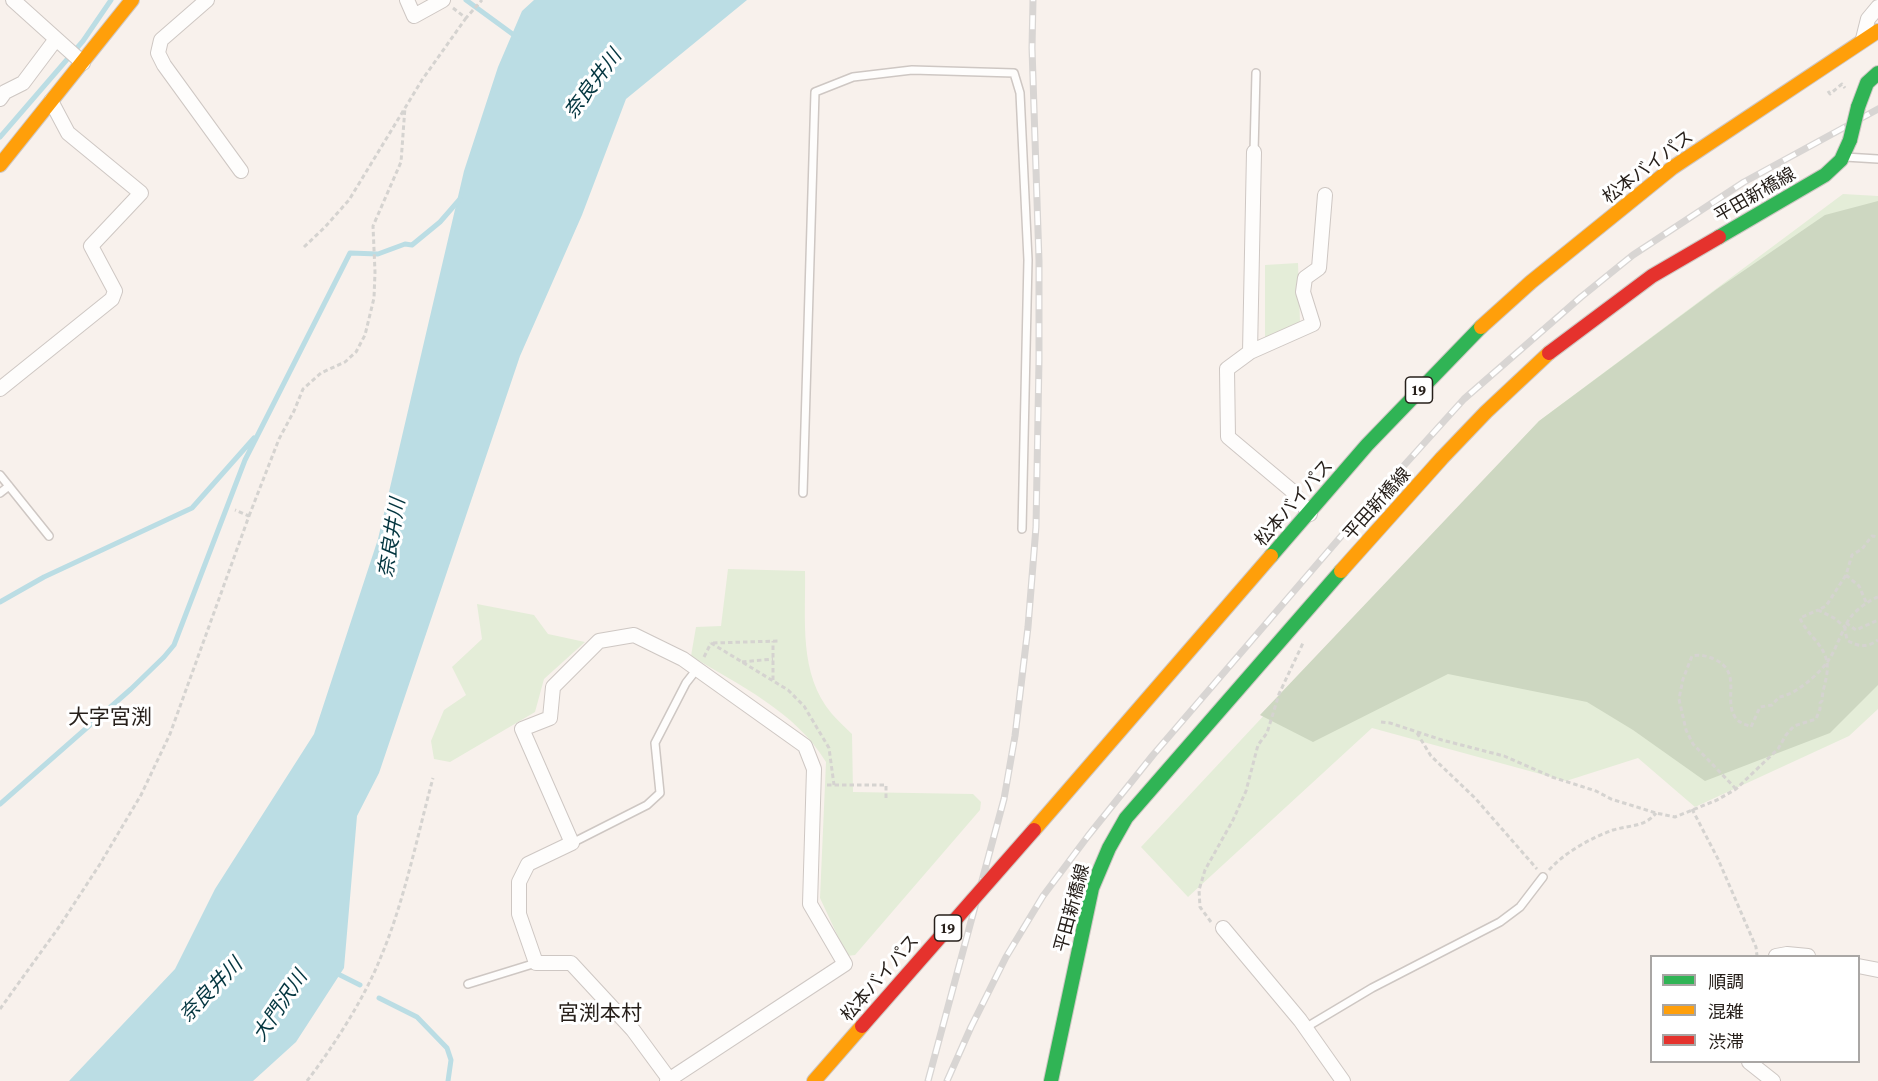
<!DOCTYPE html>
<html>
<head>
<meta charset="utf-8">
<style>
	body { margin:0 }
	#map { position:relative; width:1878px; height:1081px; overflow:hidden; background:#f8f1ec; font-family:"Crimson Pro","Noto Sans JP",serif }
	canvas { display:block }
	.legend { position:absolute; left:1650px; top:955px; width:210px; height:108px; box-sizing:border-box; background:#fff; border:2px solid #a9a6a4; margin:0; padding:8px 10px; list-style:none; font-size:18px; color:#27201b }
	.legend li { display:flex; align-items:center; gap:12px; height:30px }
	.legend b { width:30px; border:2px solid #a9a6a4 }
</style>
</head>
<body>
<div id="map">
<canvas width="1878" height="1081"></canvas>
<ul class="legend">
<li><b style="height:8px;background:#30b455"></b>順調</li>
<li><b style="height:8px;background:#ff9f0a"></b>混雑</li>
<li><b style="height:8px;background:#e5322d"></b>渋滞</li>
</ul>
</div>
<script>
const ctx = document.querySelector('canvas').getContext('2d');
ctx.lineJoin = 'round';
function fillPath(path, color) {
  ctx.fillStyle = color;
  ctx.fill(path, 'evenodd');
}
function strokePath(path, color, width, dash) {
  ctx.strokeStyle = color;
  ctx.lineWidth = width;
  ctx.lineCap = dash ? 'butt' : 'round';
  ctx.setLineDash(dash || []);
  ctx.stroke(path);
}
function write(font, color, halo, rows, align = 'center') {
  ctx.font = font + ' "Crimson Pro","Noto Sans JP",serif';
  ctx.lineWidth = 6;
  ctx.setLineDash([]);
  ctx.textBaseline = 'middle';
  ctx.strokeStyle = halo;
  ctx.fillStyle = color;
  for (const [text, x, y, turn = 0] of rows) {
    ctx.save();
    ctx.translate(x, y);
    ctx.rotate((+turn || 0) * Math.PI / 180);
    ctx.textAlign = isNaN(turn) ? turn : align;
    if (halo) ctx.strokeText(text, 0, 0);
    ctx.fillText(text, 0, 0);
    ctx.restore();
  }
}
const green = new Path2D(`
	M1843 194 1878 196V709L1849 736 1695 807 1638 758 1566 781 1372 728 1188 897 1141 847 1539 421Z
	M1298 263 1300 322 1265 340V265Z
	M728 569 805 571C806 619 798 674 832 714 838 721 845 727 852 734L853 792 973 794 981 802 980 810 855 955 847 956 820 898 826 762C795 711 740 686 691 656L696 627 721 626Z
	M477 604 534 615 548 634 585 642 544 679 535 712 450 762 434 759 431 741 444 710 466 695 452 667 482 639Z`);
const forest = new Path2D(`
	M1878 201V685L1830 733 1705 781 1633 730 1587 702 1448 674 1313 742 1260 715 1539 421 1717 289 1825 215Z`);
const water = new Path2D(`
	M534 0H747L626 99 582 215 520 356 379 773 357 816 344 968 296 1042 253 1081H69L175 969 215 889 314 734 378 539 464 171 498 67 522 11Z`);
const stream = new Path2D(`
	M466 0 518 38
	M0 137 83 41 111 0
	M0 602 44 577 192 508 254 438
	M0 804 131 689 164 657 174 645 245 460 350 253 378 254 405 244 412 245 440 222 460 199
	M334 972 360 985
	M379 998 417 1017 447 1048 451 1060 448 1081`);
const path = new Path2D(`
	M453 8 466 18 482 0
	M1828 91 1830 94 1842 84 1845 88
	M304 247 325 227 349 200 422 80 466 18
	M249 516 279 439 294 411 303 389 321 373 345 362 356 352 365 335 374 298 375 272 373 226 401 162 405 107
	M1878 597C1867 601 1845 617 1845 630 1845 631 1847 639 1847 640 1858 647 1867 648 1878 640
	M1866 602 1859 586 1846 575 1852 555 1862 549 1872 536 1878 537
	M1846 623 1856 630 1878 620
	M711 643 788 690 804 706 829 748 834 785
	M713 643 778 641
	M704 657 711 643
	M742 662 773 659
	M773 680V641
	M1381 722 1390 723 1442 740 1504 756 1552 777 1596 791 1611 799 1656 813 1675 817 1717 800 1736 789 1778 749 1786 735 1794 726 1816 719 1820 709V703L1822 701C1822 689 1829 675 1827 663 1825 645 1806 634 1800 618L1818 610
	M1417 733 1431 756 1475 798 1537 869
	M827 785H886V798
	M1736 789 1693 744 1686 730 1679 699 1683 679 1692 656C1699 654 1707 656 1714 659 1743 672 1723 699 1735 717 1739 723 1745 724 1751 727L1760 707 1772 705 1779 697C1795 695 1818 675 1828 661 1835 651 1839 638 1845 627L1834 618 1818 610 1826 606 1846 575
	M1692 809 1718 859 1756 947 1757 956
	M1549 870C1565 852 1591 838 1613 830 1630 825 1645 827 1656 813
	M1211 922 1200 907 1199 890 1205 870 1233 820 1246 791 1258 745 1267 733 1279 694 1303 643
	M0 1009 59 927 100 864 141 795 170 734 249 516 235 510
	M307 1081C333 1047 364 999 380 959 404 903 417 837 433 778`);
const lane = new Path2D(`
	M1254 152 1256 73
	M1845 157 1878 159
	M0 475 49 536
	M0 493 9 486
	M803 493 815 92 853 77 912 70 1014 73 1020 93 1028 260 1022 529
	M572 843 647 805 660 793 655 743 686 683 697 669
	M468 984 536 963
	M1305 1028 1372 988 1500 922 1520 907 1543 877`);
const street = new Path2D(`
	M13 0 83 63
	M207 0 161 40 158 53 164 65 241 171
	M407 0 414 16 443 0
	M1863 39 1868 19 1878 7
	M0 99 5 92 23 83 56 39
	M1254 152 1250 352 1227 369 1228 437 1291 490 1310 514
	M1250 352 1313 324 1303 292 1305 278 1319 268 1325 195
	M0 389 112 299 115 291 91 246 141 193 68 133 51 101
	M1223 928 1300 1020 1343 1081
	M1776 956 1787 954 1808 956
	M1858 966 1878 970
	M1749 1062 1773 1081
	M667 1081 845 964 810 904 814 769 805 746 683 659 634 635 599 641 553 687 550 718 522 729 572 843 528 864 519 882V914L536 963H571L633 1030 669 1079`);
const fast = new Path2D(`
	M1858 107 1867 83 1878 73
	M1719 237 1825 175 1841 160 1850 140
	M1271 556 1367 445 1481 327
	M1051 1081 1092 888 1109 848 1126 818 1341 571`);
const slow = new Path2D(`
	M0 165 132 0
	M1481 327 1531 282 1672 168 1878 31
	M1341 571 1442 458 1486 412 1549 353
	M1034 830 1271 556
	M814 1081 862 1026`);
const jam = new Path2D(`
	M1549 353 1652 276 1719 237`);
const rail = new Path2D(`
	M928 1081 1004 799 1015 736 1028 627 1036 527 1039 360V261L1032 48 1033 0
	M947 1081 971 1027 1006 957 1043 896 1088 836 1153 755 1362 512 1464 399 1581 297 1633 255 1744 182 1878 109`);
const fastBridge = new Path2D(`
	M1850 140 1858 107`);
const jamBridge = new Path2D(`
	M862 1026 1034 830`);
const shields = [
	[1419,390,27],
	[948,928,27]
];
const shieldNames = [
	["19",1419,390],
	["19",948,928]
];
const streetNames = [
	["松本バイパス",1648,167,-37],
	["平田新橋線",1755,195,-30],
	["松本バイパス",1294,503,-49],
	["平田新橋線",1377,504,-48],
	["平田新橋線",1072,908,-75],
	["松本バイパス",880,978,-49]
];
const waterNames = [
	["奈良井川",593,84,-53],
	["奈良井川",392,538,-81],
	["奈良井川",211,990,-46],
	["大門沢川",280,1006,-56]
];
const quarterNames = [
	["大字宮渕",110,718],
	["宮渕本村",600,1014]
];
fillPath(green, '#e4edd8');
fillPath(forest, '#cdd7c1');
fillPath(water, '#bbdde4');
strokePath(stream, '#bbdde4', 5);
strokePath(lane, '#cec7c3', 10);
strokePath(street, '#cec7c3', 16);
strokePath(fast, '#cec7c3', 16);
strokePath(slow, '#cec7c3', 16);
strokePath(jam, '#cec7c3', 16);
strokePath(path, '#d5d3d0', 3, [4.5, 3]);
strokePath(lane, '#fefdfc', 7);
strokePath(street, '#fefdfc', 14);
strokePath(fast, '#30b455', 14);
strokePath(slow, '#ff9f0a', 14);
strokePath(jam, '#e5322d', 14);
strokePath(rail, '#d8d5d3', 7);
strokePath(rail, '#fff', 4.5, [14]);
strokePath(fastBridge, '#cec7c3', 16, []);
strokePath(jamBridge, '#cec7c3', 16, []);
strokePath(fastBridge, '#30b455', 14);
strokePath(jamBridge, '#e5322d', 14);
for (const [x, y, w] of shields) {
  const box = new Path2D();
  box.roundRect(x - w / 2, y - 13, w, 26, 4.5);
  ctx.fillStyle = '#fff';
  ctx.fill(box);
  strokePath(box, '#27201b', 1.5);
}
write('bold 16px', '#27201b', null, shieldNames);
write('18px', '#27201b', '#fff', streetNames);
write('italic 20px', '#03353f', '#fff', waterNames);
write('21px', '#27201b', '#fff', quarterNames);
</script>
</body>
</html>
